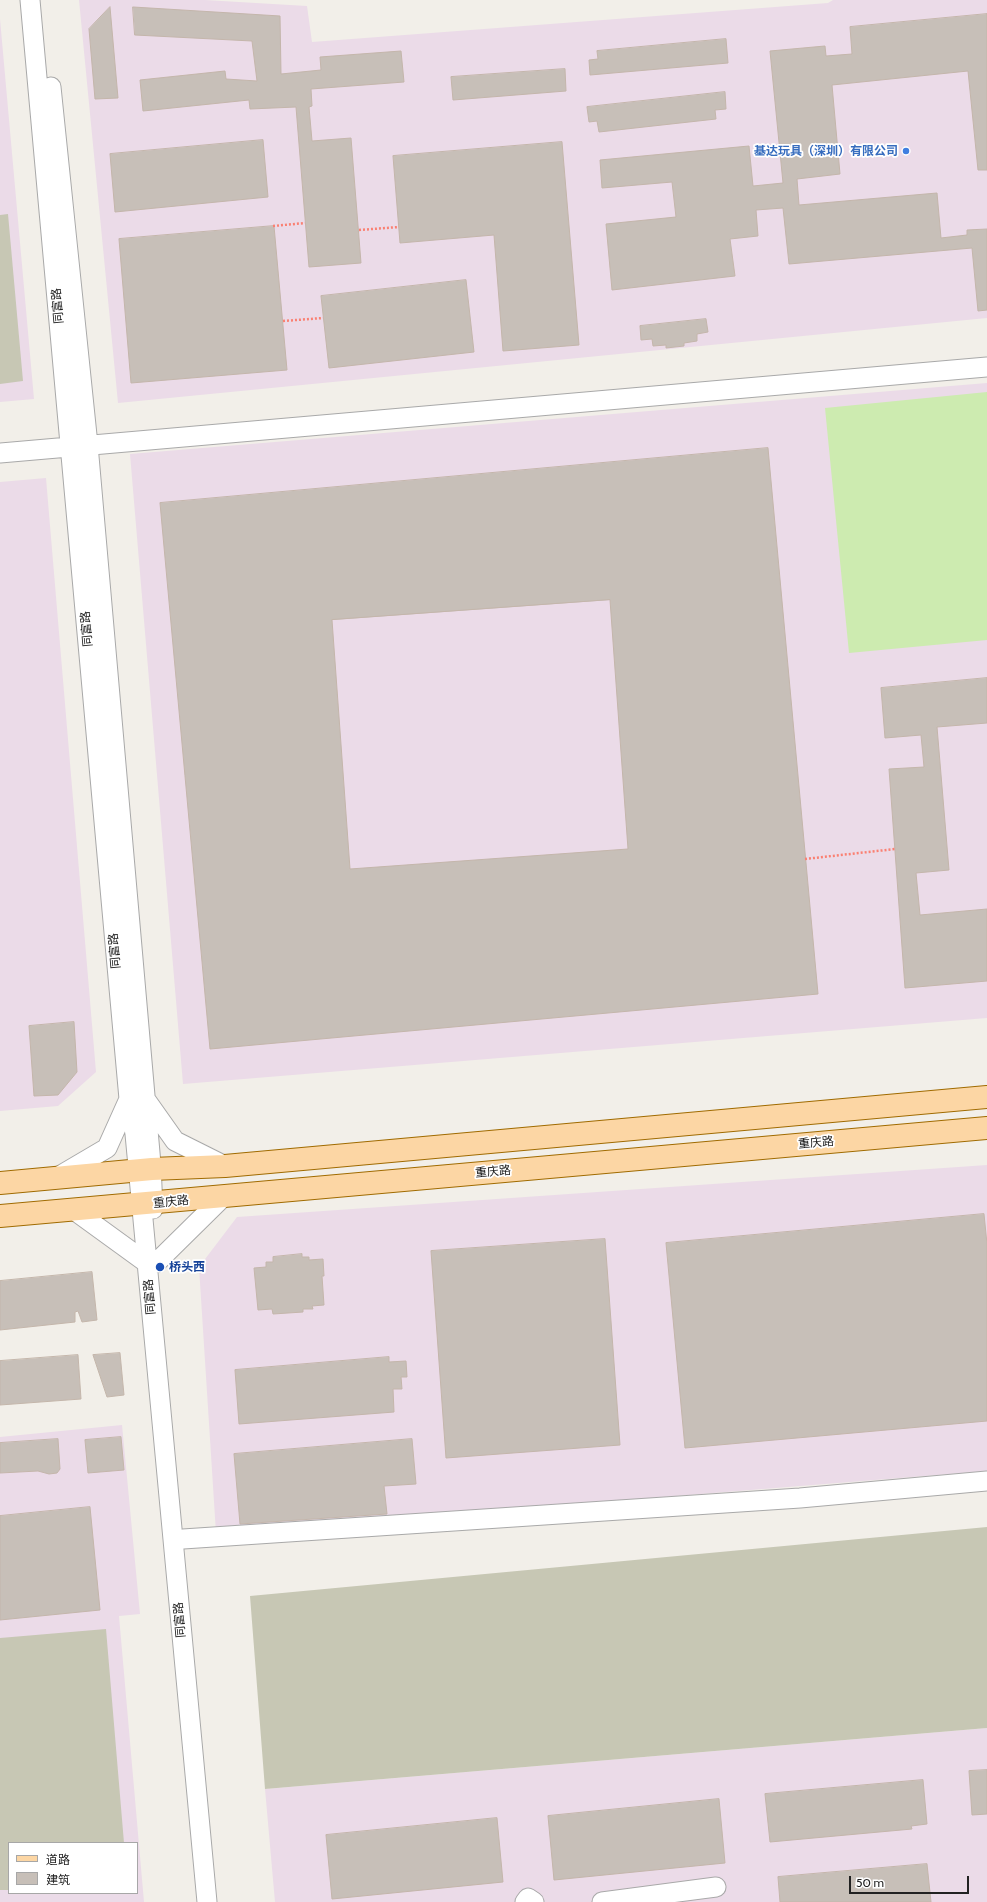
<!DOCTYPE html>
<html>
<head>
<meta charset="utf-8">
<style>
	body { margin:0 }
	#map { position:relative; width:987px; height:1902px; overflow:hidden; background:#f2efe9; font-family:Cabin,"Noto Sans SC",sans-serif }
	canvas { display:block }
	.legend { position:absolute; left:8px; top:1842px; width:130px; height:52px; box-sizing:border-box; background:#fff; border:1px solid #a7a7a7; margin:0; padding:5px 7px; list-style:none; font-size:12px; color:#222 }
	.legend li { display:flex; align-items:center; gap:8px; height:20px }
	.legend b { width:20px; border:1px solid #a7a7a7 }
	.scale { position:absolute; left:849px; top:1876px; width:120px; height:18px; box-sizing:border-box; border:2px solid #222; border-top:0; padding-left:5px; font-size:12px; line-height:14px; white-space:nowrap; color:#222; -webkit-text-stroke:3px #fff; paint-order:stroke }
</style>
</head>
<body>
<div id="map">
<canvas width="987" height="1902"></canvas>
<ul class="legend">
<li><b style="height:5px;background:#fcd6a4"></b>道路</li>
<li><b style="height:11px;background:#c7bfb8"></b>建筑</li>
</ul>
<div class="scale">50 m</div>
</div>
<script>
const ctx = document.querySelector('canvas').getContext('2d');
ctx.lineJoin = 'round';
function fillPath(path, color) {
  ctx.fillStyle = color;
  ctx.fill(path, 'evenodd');
}
function strokePath(path, color, width, dash) {
  ctx.strokeStyle = color;
  ctx.lineWidth = width;
  ctx.lineCap = dash ? 'butt' : 'round';
  ctx.setLineDash(dash || []);
  ctx.stroke(path);
}
function write(font, color, halo, rows, align = 'center') {
  ctx.font = font + ' Cabin,"Noto Sans SC",sans-serif';
  ctx.lineWidth = 3.5;
  ctx.setLineDash([]);
  ctx.textBaseline = 'middle';
  ctx.strokeStyle = halo;
  ctx.fillStyle = color;
  for (const [text, x, y, turn = 0] of rows) {
    ctx.save();
    ctx.translate(x, y);
    ctx.rotate((+turn || 0) * Math.PI / 180);
    ctx.textAlign = isNaN(turn) ? turn : align;
    if (halo) ctx.strokeText(text, 0, 0);
    ctx.fillText(text, 0, 0);
    ctx.restore();
  }
}
const industrial = new Path2D(`
	M79 0H205L307 6 312 42 828 3 833 0H987V318L118 403Z
	M0 19 34 399 0 402Z
	M987 383V1018L183 1084 130 454Z
	M46 478 96 1072 58 1106 0 1111V482Z
	M987 1165V1471L216 1533 199 1267 237 1217Z
	M122 1425 140 1614 119 1616 144 1902H0V1437ZM9 1843H137V1893H9Z
	M987 1728V1902H275L265 1789Z`);
const construction = new Path2D(`
	M8 214 23 381 0 384V215Z
	M987 1527V1728L265 1789 250 1596Z
	M106 1629 124 1843H9V1890H0V1638Z`);
const grass = new Path2D(`
	M987 392V640L849 653 825 408Z`);
const building = new Path2D(`
	M110 7 118 98 95 99 89 29Z
	M133 7 280 16 281 74 321 70 320 57 401 51 404 82 311 89 312 106 309 107 312 141 351 138 361 263 309 267 296 107 250 109 249 100 143 111 140 80 225 71 226 79 257 81 252 41 135 35Z
	M987 14V170H978L968 71 832 85 840 174 797 179 799 205 937 193 941 238 967 235V230L987 229V310L978 311 972 248 789 264 783 208 756 210 758 236 730 239 735 276 612 290 606 224 676 217 672 182 602 188 600 160 749 146 753 186 783 183 770 51 825 46 826 56 852 54 850 27Z
	M726 39 728 63 590 75 589 60 598 59 597 51Z
	M565 69 566 91 453 100 451 77Z
	M725 92 726 109 715 110 716 119 599 132 597 121 589 122 587 107Z
	M263 140 268 197 115 212 110 154Z
	M562 142 579 345 503 351 494 235 400 243 393 156Z
	M274 226 287 370 131 383 119 239Z
	M466 280 474 352 329 368 321 296Z
	M706 319 708 332 697 334V341L684 343V346L666 348V345L653 346 652 339 641 340 640 326Z
	M768 448 818 994 210 1049 160 503ZM610 600 628 849 350 869 332 620Z
	M987 678V723L937 727 949 870 916 873 920 915 987 909V981L905 988 889 769 924 767 921 735 885 738 881 688Z
	M74 1022 77 1072 58 1095 34 1096 29 1026Z
	M984 1214 987 1244V1421L685 1448 666 1243Z
	M605 1239 620 1445 446 1458 431 1251Z
	M302 1254V1257H309V1260L323 1259 324 1276H322L324 1305 312 1306 313 1309H303V1312L273 1314 272 1309 258 1310 254 1268 266 1267V1262H273V1257Z
	M92 1272 97 1320 82 1322 78 1311 75 1312V1322L0 1330V1281Z
	M120 1353 124 1395 107 1397 93 1355Z
	M78 1355 81 1399 0 1405V1361Z
	M389 1357V1362L406 1361 407 1377H401L402 1389H393L394 1412 239 1424 235 1370Z
	M121 1437 124 1470 88 1473 85 1440Z
	M58 1439 60 1469 57 1473 49 1474 38 1471 0 1473V1443Z
	M412 1439 416 1484 384 1486 387 1514 240 1524 234 1454Z
	M90 1507 100 1610 0 1620V1516Z
	M987 1770V1814L972 1815 969 1771Z
	M923 1780 927 1824 911 1826 912 1829 770 1842 765 1794Z
	M719 1799 725 1863 554 1880 548 1816Z
	M497 1818 503 1882 332 1899 326 1835Z
	M927 1864 931 1902H780L778 1877Z`);
const path = new Path2D(`
	M273 226 305 223
	M359 230 399 227
	M283 321 323 318
	M805 859 895 849`);
const minor = new Path2D(`
	M30 0 129 1099 135 1134 207 1902
	M51 87 88 445 151 1164 153 1209
	M0 453 987 367
	M146 1100 175 1141 225 1166
	M56 1178 107 1148 129 1099
	M74 1210 147 1263
	M156 1263 224 1196
	M183 1539 800 1498 987 1481
	M525 1902 528 1898 534 1902
	M602 1902 716 1887`);
const major = new Path2D(`
	M0 1183 152 1169 225 1166 987 1097
	M0 1216 987 1128`);
const markers = [
	[906,151,4,"#3f7fe0"],
	[160,1267,5,"#1a4fb4"]
];
const shopNames = [
	["基达玩具（深圳）有限公司",898,151]
];
const streetNames = [
	["同富路",58,306,-95],
	["同富路",87,629,-95],
	["同富路",115,951,-95],
	["重庆路",816,1143,-5],
	["重庆路",493,1172,-5],
	["重庆路",171,1202,-6],
	["同富路",150,1297,-95],
	["同富路",180,1620,-95]
];
const transitNames = [
	["桥头西",169,1267]
];
fillPath(industrial, '#ebdbe8');
fillPath(construction, '#c7c7b4');
fillPath(grass, '#cdebb0');
fillPath(building, '#c7bfb8');
strokePath(building, '#c4b6ab', 1);
strokePath(minor, '#a9a9a9', 21);
strokePath(major, '#a06b00', 24);
strokePath(path, '#fa8072', 2.5, [2, 2]);
strokePath(minor, '#fff', 19);
strokePath(major, '#fcd6a4', 22);
for (const [x, y, r, color] of markers) {
  const dot = new Path2D();
  dot.arc(x, y, r, 0, 2 * Math.PI);
  ctx.fillStyle = color;
  ctx.fill(dot);
  strokePath(dot, '#fff', 1.5);
}
write('bold 12px', '#366cbe', '#fff', shopNames, 'right');
write('12px', '#222', '#fff', streetNames);
write('bold 12px', '#164399', '#fff', transitNames, 'left');
</script>
</body>
</html>
